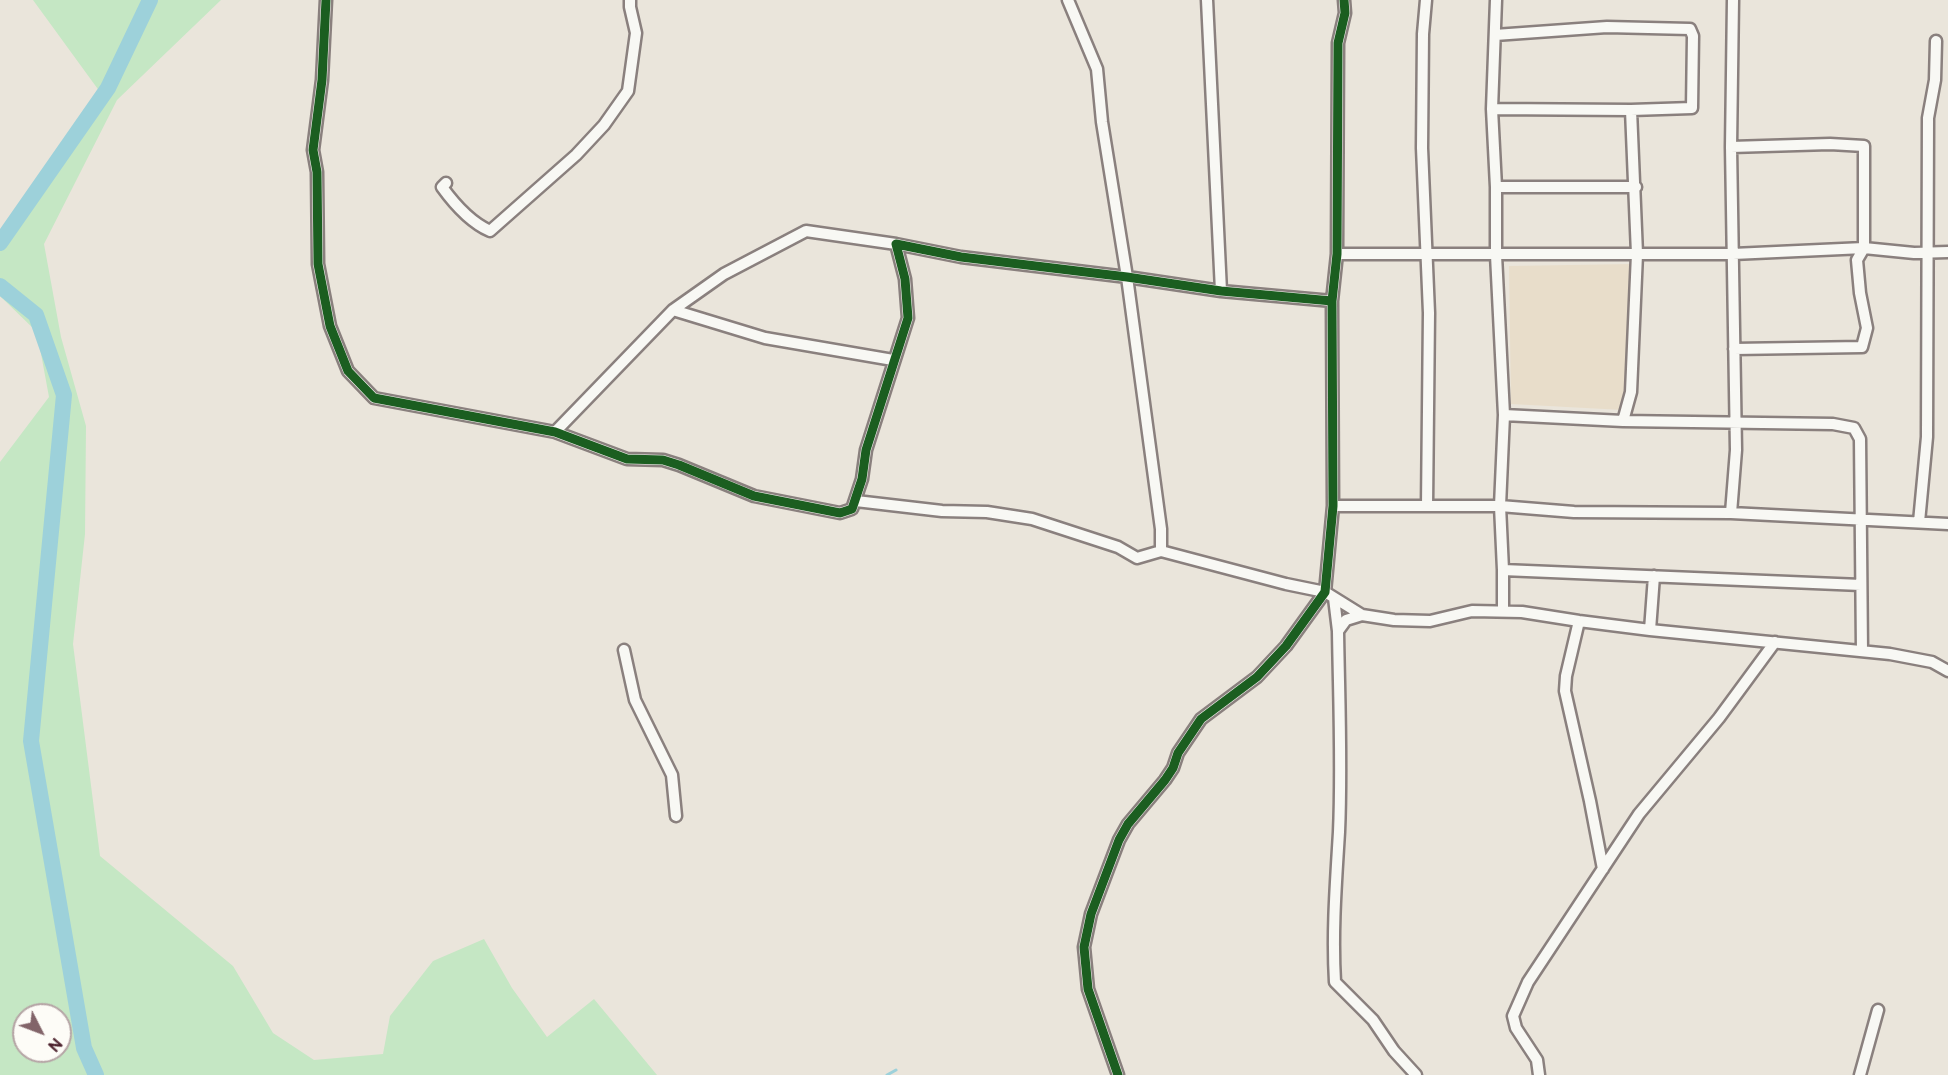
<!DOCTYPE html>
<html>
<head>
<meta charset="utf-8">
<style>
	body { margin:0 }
	#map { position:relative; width:1948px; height:1075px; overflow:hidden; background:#eae5db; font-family:"Balsamiq Sans",sans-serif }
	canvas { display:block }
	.north { position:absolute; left:12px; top:1003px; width:60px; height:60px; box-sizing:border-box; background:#fdfcf7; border:2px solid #b5a4a5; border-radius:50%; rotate:132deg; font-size:16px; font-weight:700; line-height:24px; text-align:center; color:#4a1f2b }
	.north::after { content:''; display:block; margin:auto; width:21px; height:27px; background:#826469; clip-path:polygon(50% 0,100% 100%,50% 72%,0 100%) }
</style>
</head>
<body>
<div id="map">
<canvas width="1948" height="1075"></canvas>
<div class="north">N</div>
</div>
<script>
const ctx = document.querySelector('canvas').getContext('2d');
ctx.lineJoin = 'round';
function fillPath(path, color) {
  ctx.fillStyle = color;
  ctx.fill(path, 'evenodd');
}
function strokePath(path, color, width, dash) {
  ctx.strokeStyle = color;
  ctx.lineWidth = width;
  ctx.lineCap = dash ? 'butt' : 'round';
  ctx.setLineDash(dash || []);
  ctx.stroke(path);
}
const built = new Path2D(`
	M1633 264 1623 410 1511 404 1509 266Z`);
const green = new Path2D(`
	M33 0H221L117 100 44 244 61 337 86 426 85 534 73 644 100 856 233 966 273 1033 314 1060 383 1054 390 1016 433 961 484 939 512 988 547 1037 594 999 657 1075H0V462L49 397 37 332 0 296V238L22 200 100 92ZM24 1015H60V1051H24Z`);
const stream = new Path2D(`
	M887 1075 896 1070`);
const river = new Path2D(`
	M0 243 108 88 150 0
	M0 286 36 315 64 395 31 741 84 1048 96 1075`);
const street = new Path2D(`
	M326 0 322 80 313 150 317 172 318 264 330 326 348 371 374 398 555 432 627 459 663 460 679 465 754 496 840 513 852 509 862 479 866 450 908 318 905 279 896 244 961 257 1127 277 1221 291 1332 301
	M1068 0 1097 69 1102 122 1127 277 1161 529V551
	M1207 0 1221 291
	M1426 0 1423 34 1422 148 1429 313 1427 506
	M1496 0 1492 109 1496 187V255L1504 415 1500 506 1503 570V611
	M1492 109 1631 110 1692 108 1693 36 1690 29 1607 27 1495 35
	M1731 147 1830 144 1864 146V248L1857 260 1860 293 1867 328 1862 347 1734 349
	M446 183 442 187C455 205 470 222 490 231L576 155 604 125 628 91 636 33 630 7V0
	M1496 187H1636
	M1337 254H1733L1864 248 1914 253 1948 252
	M673 310 765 338 893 360
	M1504 415 1623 421 1833 424 1854 428 1860 439 1862 651
	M1623 421 1631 392 1637 254 1631 110
	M555 432 673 310 724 274 806 231 896 244
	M856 501 942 511 987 512 1032 519 1118 547 1137 558 1161 551 1286 584 1325 592 1362 615 1394 620 1430 621 1472 611 1522 612 1579 621 1650 630 1890 654 1932 662 1948 671
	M1333 506H1500L1574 512 1731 513 1948 524
	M1731 513 1736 450 1731 147 1733 0
	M1919 522 1927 437 1928 118 1935 80 1936 41
	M1503 570 1861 585
	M1334 598 1338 631
	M1362 615 1346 620 1338 631C1339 698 1342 765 1339 832 1336 882 1332 932 1335 982L1373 1020 1394 1051 1416 1075
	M1579 621 1566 676 1565 691 1590 801 1603 869
	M1650 630 1654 576
	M624 650 635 700 672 775 676 816
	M1118 1075 1088 989 1084 947 1091 914 1119 840 1128 824 1165 780 1173 768 1178 753 1201 719 1257 677 1286 646 1325 592 1333 506 1332 301 1337 254 1338 43 1345 13 1344 0
	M1539 1075 1537 1060 1516 1028 1513 1016 1528 982 1639 814 1719 718 1775 642
	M1860 1075 1878 1010`);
const cycleway = new Path2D(`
	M326 0 322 80 313 150 317 172 318 264 330 326 348 371 374 398 555 432 627 459 663 460 679 465 754 496 840 513 852 509 862 479 866 450 908 318 905 279 896 244 961 257 1127 277 1221 291 1332 301
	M1118 1075 1088 989 1084 947 1091 914 1119 840 1128 824 1165 780 1173 768 1178 753 1201 719 1257 677 1286 646 1325 592 1333 506 1332 301 1337 254 1338 43 1345 13 1344 0`);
fillPath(built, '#e8ddca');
fillPath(green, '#c5e7c4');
strokePath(stream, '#9dd1da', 3);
strokePath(river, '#9dd1da', 16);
strokePath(street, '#8a807e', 15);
strokePath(street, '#f8f8f4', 10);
strokePath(cycleway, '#1b5e20', 9);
</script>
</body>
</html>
